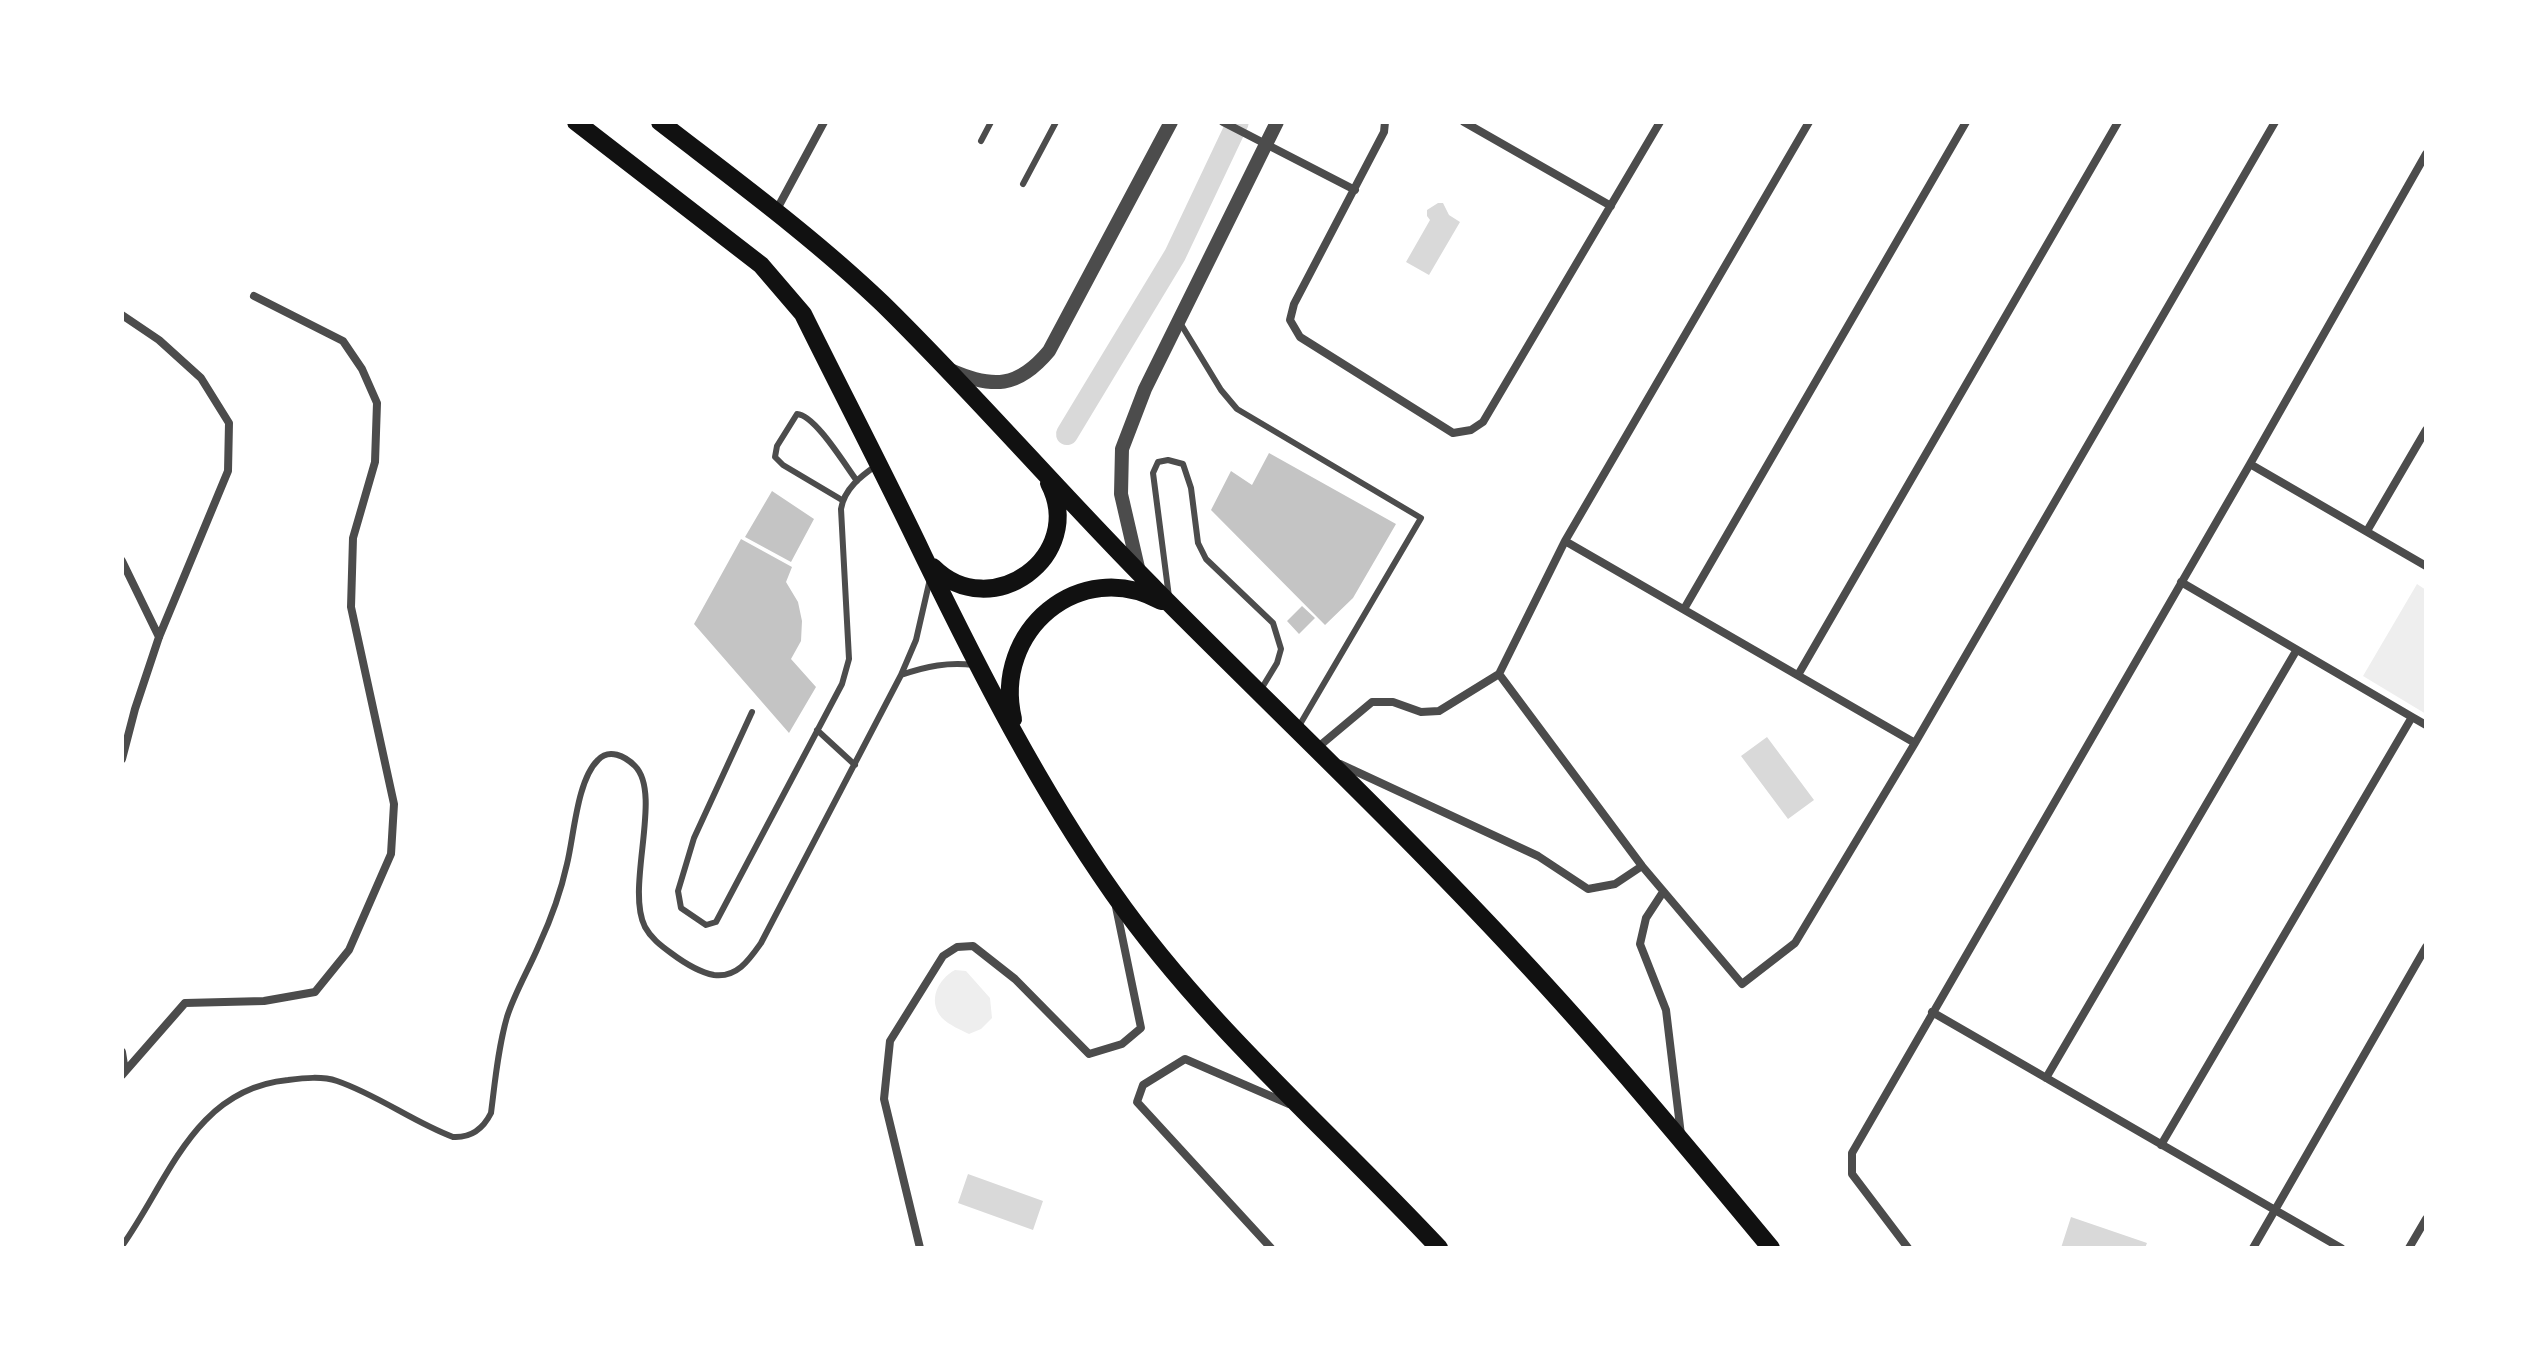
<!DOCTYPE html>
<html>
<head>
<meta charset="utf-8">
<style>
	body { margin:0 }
	#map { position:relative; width:2548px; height:1370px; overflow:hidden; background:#fff; font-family:Karla,sans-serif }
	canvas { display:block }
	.frame { position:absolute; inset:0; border:124px solid #fff; pointer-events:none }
</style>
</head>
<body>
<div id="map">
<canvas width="2548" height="1370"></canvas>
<div class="frame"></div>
</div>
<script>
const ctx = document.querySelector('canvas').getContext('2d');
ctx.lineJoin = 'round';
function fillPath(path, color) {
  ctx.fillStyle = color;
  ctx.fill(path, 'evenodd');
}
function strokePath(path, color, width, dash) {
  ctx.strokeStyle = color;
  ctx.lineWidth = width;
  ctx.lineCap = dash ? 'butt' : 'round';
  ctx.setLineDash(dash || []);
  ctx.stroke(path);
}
const green = new Path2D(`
	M2417 584 2426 590V714L2363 676Z
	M955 970 966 971 990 998 992 1018 981 1029 969 1034C961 1030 949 1025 942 1018 927 1001 938 979 955 970Z`);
const water = new Path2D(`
	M1438 203H1443L1449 215 1460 222 1429 275 1406 262 1430 220 1427 216V210Z
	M1767 737 1814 800 1788 819 1741 756Z
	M968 1174 1043 1201 1033 1230 958 1203Z
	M2071 1217 2147 1243 2145 1248H2061Z`);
const canal = new Path2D(`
	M1067 434 1175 255 1238 122`);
const building = new Path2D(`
	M1269 453 1396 524 1353 598 1325 625 1211 510 1231 471 1252 485Z
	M772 491 814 519 791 562 745 537Z
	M741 539 792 567 786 582 798 602 802 621 801 641 791 659 816 687 789 733 694 624Z
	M1302 606 1315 618 1299 634 1287 621Z`);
const service = new Path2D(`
	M981 141 991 122
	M1023 184 1056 122
	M1179 321 1221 390 1237 409 1421 518 1299 726
	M842 500 783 465 775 457 777 446 797 414C815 415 845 465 857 481
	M1169 597 1153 473 1158 462 1168 460 1183 464 1191 488 1198 543 1206 559 1273 623 1281 649 1277 663 1260 691
	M901 675 916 640 930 579
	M752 712 694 838 678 891 681 908 706 925 716 922 842 684 849 659 841 509C844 489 861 476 877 465
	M817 730 855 765
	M122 1246C169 1180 194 1089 288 1080 304 1078 322 1076 337 1081 378 1095 413 1122 453 1137 471 1138 483 1129 491 1113 495 1082 498 1048 507 1017 515 992 529 969 539 945 551 919 561 891 567 864 574 836 577 780 598 760 609 748 625 756 635 766 663 794 625 888 645 927 651 938 660 945 671 953 683 962 698 972 714 975 737 978 749 960 761 943L901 675C927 666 948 662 974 665`);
const minor = new Path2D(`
	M1223 122 1355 190
	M1385 122 1384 132 1294 304 1290 320 1300 337 1453 433 1471 430 1483 422 1660 122
	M1464 122 1611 206
	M1809 122 1565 541 1499 674 1642 866 1742 984 1795 943 1915 743 2275 122
	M776 211 824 122
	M122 315 159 340 201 378 229 423 228 471 159 637 135 709 122 759
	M2250 464 2426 154
	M2367 531 2426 430
	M1565 541 1915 743
	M122 561 159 637
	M2181 582 2412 717
	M1684 609 1966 122
	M1798 675 2118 122
	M1317 748 1372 702H1393L1421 712 1439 711 1499 674
	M1340 764 1538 856 1588 889 1615 884 1642 866
	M1663 892 1646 918 1640 944 1666 1010 1681 1135
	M1932 1012 2275 1210 2253 1248
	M122 1052 125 1071
	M122 1075 185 1003 264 1001 315 992 349 950 391 854 394 804 351 607 353 538 375 462 377 403 362 369 343 341 254 296
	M2046 1078 2296 651
	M2161 1145 2412 717 2426 725
	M920 1248 884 1099 890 1041 943 956 957 947 973 946 1015 979 1089 1054 1122 1044 1141 1028 1116 907
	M1271 1248 1137 1102 1143 1085 1185 1059 1289 1104
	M1908 1248 1852 1174V1153L2250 464 2426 566
	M2341 1248 2275 1210 2426 947
	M2409 1248 2426 1219`);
const tertiary = new Path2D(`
	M950 370C993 389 1018 388 1049 351L1171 122
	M1139 572 1121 494 1122 449 1145 389 1277 122`);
const primary = new Path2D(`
	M576 122 761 265 803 314C843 395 885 475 924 557 980 672 1039 788 1113 893 1206 1026 1329 1130 1439 1248
	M660 122C735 180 813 237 882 303 977 396 1063 497 1157 591 1277 712 1400 828 1516 953 1605 1048 1688 1148 1771 1248
	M933 567C991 625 1087 556 1049 483
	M1013 719C992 631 1080 556 1161 601`);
fillPath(green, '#eee');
fillPath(water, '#d9d9d9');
strokePath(canal, '#d9d9d9', 22);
fillPath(building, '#c4c4c4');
strokePath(service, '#4c4c4c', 6);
strokePath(minor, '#4c4c4c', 8);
strokePath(tertiary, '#4c4c4c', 14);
strokePath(primary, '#111', 18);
</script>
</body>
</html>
